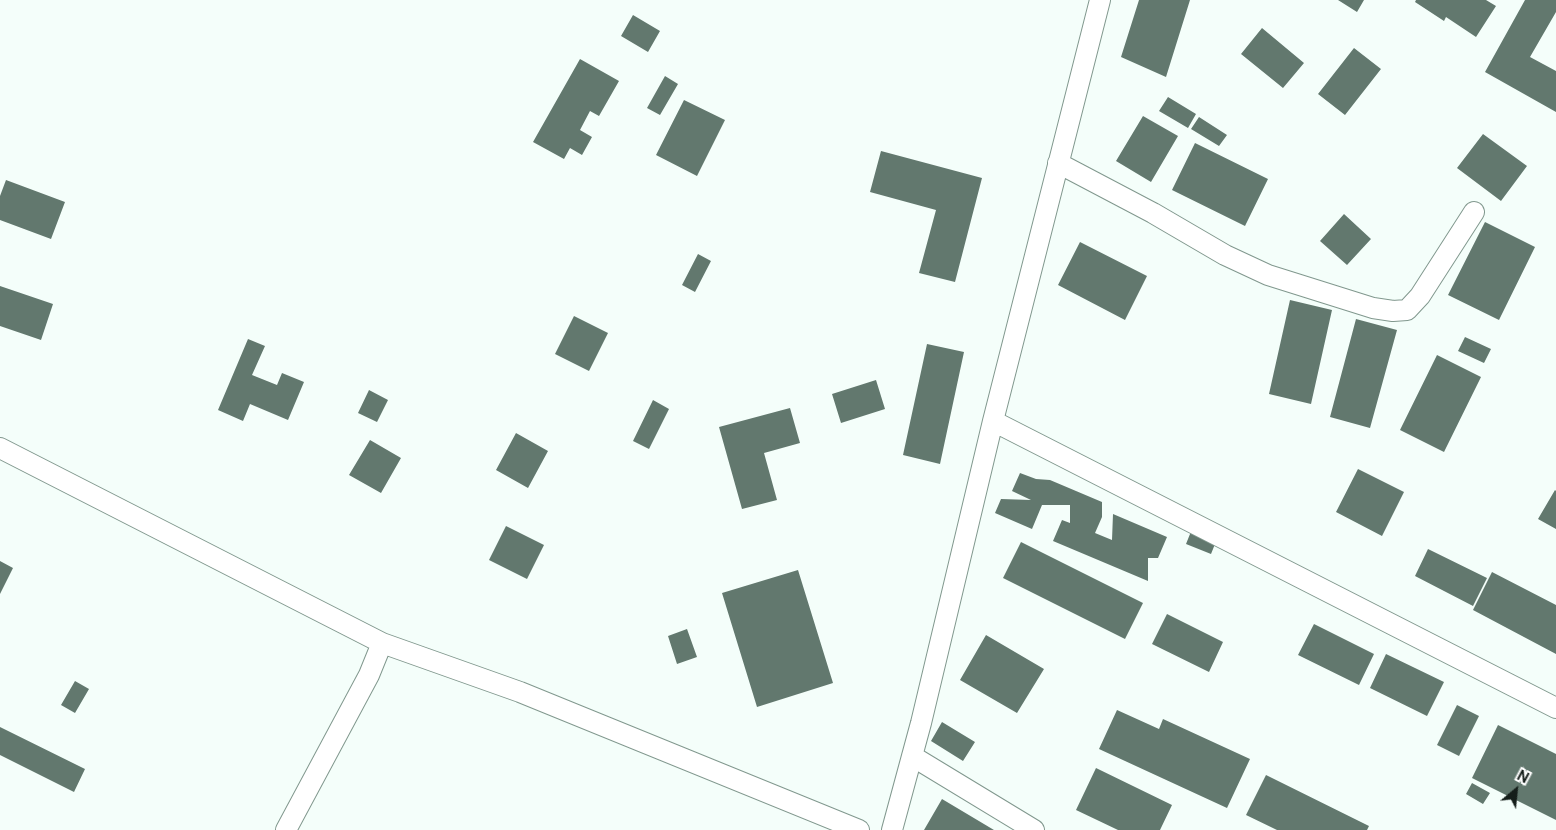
<!DOCTYPE html>
<html>
<head>
<meta charset="utf-8">
<style>
	body { margin:0 }
	#map { position:relative; width:1556px; height:830px; overflow:hidden; background:#f4fefa; font-family:"Public Sans",sans-serif }
	canvas { display:block }
	.north { position:absolute; left:1491px; top:765px; width:50px; height:50px; -webkit-text-stroke:4px #fff; paint-order:stroke; rotate:28deg; font-size:14px; font-weight:700; line-height:20px; text-align:center; color:#151e1a }
	.north::after { content:''; display:block; margin:auto; width:18px; height:22px; background:#151e1a; clip-path:polygon(50% 0,100% 100%,50% 72%,0 100%) }
</style>
</head>
<body>
<div id="map">
<canvas width="1556" height="830"></canvas>
<div class="north">N</div>
</div>
<script>
const ctx = document.querySelector('canvas').getContext('2d');
ctx.lineJoin = 'round';
function fillPath(path, color) {
  ctx.fillStyle = color;
  ctx.fill(path, 'evenodd');
}
function strokePath(path, color, width, dash) {
  ctx.strokeStyle = color;
  ctx.lineWidth = width;
  ctx.lineCap = dash ? 'butt' : 'round';
  ctx.setLineDash(dash || []);
  ctx.stroke(path);
}
const building = new Path2D(`
	M1139 0H1190L1166 77 1121 57Z
	M1338 0H1364L1357 12Z
	M1416 0H1486L1496 6 1476 37 1446 17 1444 21 1415 2Z
	M1525 0H1556V12L1530 57 1556 71V112L1485 72Z
	M633 15 660 31 648 52 621 36Z
	M1262 28 1304 63 1283 88 1241 54Z
	M1354 48 1381 69 1345 115 1318 94Z
	M580 59 619 81 599 116 590 111 580 130 592 137 582 155 570 148 564 159 533 142Z
	M665 76 678 84 660 115 647 108Z
	M1168 97 1196 114 1188 128 1159 111Z
	M684 100 725 120 697 176 656 155Z
	M1143 116 1178 136 1151 182 1116 161Z
	M1199 117 1227 135 1219 146 1191 129Z
	M1483 134 1527 166 1501 201 1457 168Z
	M1195 143 1268 179 1245 226 1172 190Z
	M881 151 982 178 955 282 919 273 936 210 870 192Z
	M6 180 65 202 51 239 0 220V196Z
	M1344 214 1371 239 1347 265 1320 241Z
	M1485 222 1535 247 1499 320 1448 295Z
	M1080 242 1147 276 1125 320 1058 285Z
	M698 254 711 261 695 292 682 285Z
	M0 286 53 304 41 340 0 326Z
	M1290 300 1332 310 1311 404 1269 394Z
	M574 316 608 333 589 371 555 354Z
	M1356 319 1397 330 1370 428 1330 417Z
	M1465 337 1491 349 1484 363 1458 351Z
	M248 339 265 346 252 375 277 385 282 373 304 382 288 420 250 404 243 421 218 410Z
	M927 344 964 352 940 464 903 455Z
	M1437 355 1481 377 1444 452 1400 430Z
	M876 380 885 409 841 423 832 394Z
	M369 390 388 400 377 422 358 413Z
	M653 400 669 409 649 449 633 441Z
	M790 408 800 443 764 453 777 500 742 509 719 427Z
	M516 433 548 451 528 488 496 470Z
	M370 440 401 458 381 493 349 475Z
	M1358 469 1404 492 1382 536 1336 512Z
	M1020 473 1036 479 1050 480 1102 502V517L1095 533 1112 540 1113 514 1167 537 1158 558H1148V581L1053 541 1062 520 1070 523V505H1042L1032 529 995 513 1001 499 1031 500 1012 491Z
	M1555 490 1556 491V529L1538 519Z
	M506 526 544 545 527 579 489 560Z
	M1192 529 1217 539 1211 554 1186 544Z
	M1021 542 1143 603 1125 639 1003 578Z
	M1428 549 1487 578 1473 606 1415 576Z
	M0 561 13 568 0 594Z
	M798 570 833 683 757 707 722 593Z
	M1492 572 1556 605V654L1473 610Z
	M1167 614 1223 642 1209 672 1152 644Z
	M1314 624 1374 654 1359 685 1298 655Z
	M687 629 697 657 677 664 668 636Z
	M986 635 1044 669 1017 713 960 680Z
	M1386 654 1444 682 1427 716 1370 688Z
	M75 681 89 689 75 713 61 705Z
	M1457 705 1479 716 1459 756 1437 745Z
	M1117 710 1159 729 1163 719 1250 759 1227 808 1099 749Z
	M942 722 975 742 963 761 931 741Z
	M1498 725 1556 754V820L1472 778Z
	M0 727 85 769 74 792 0 755Z
	M1096 768 1172 805 1160 830H1118L1076 810Z
	M1266 775 1369 826 1367 830H1277L1246 815Z
	M1472 783 1490 793 1483 804 1466 794Z
	M942 799 994 830H924Z`);
const street = new Path2D(`
	M1058 163 1153 213 1225 255 1268 275 1373 308 1393 311 1407 310 1420 296 1474 212
	M993 421 1556 708
	M0 448 382 643 369 675 286 830
	M382 643 520 692 859 830
	M912 756 1034 830
	M892 830 921 723 993 421 1100 0`);
fillPath(building, '#62786e');
strokePath(street, '#81988e', 22);
strokePath(street, '#fff', 20);
</script>
</body>
</html>
